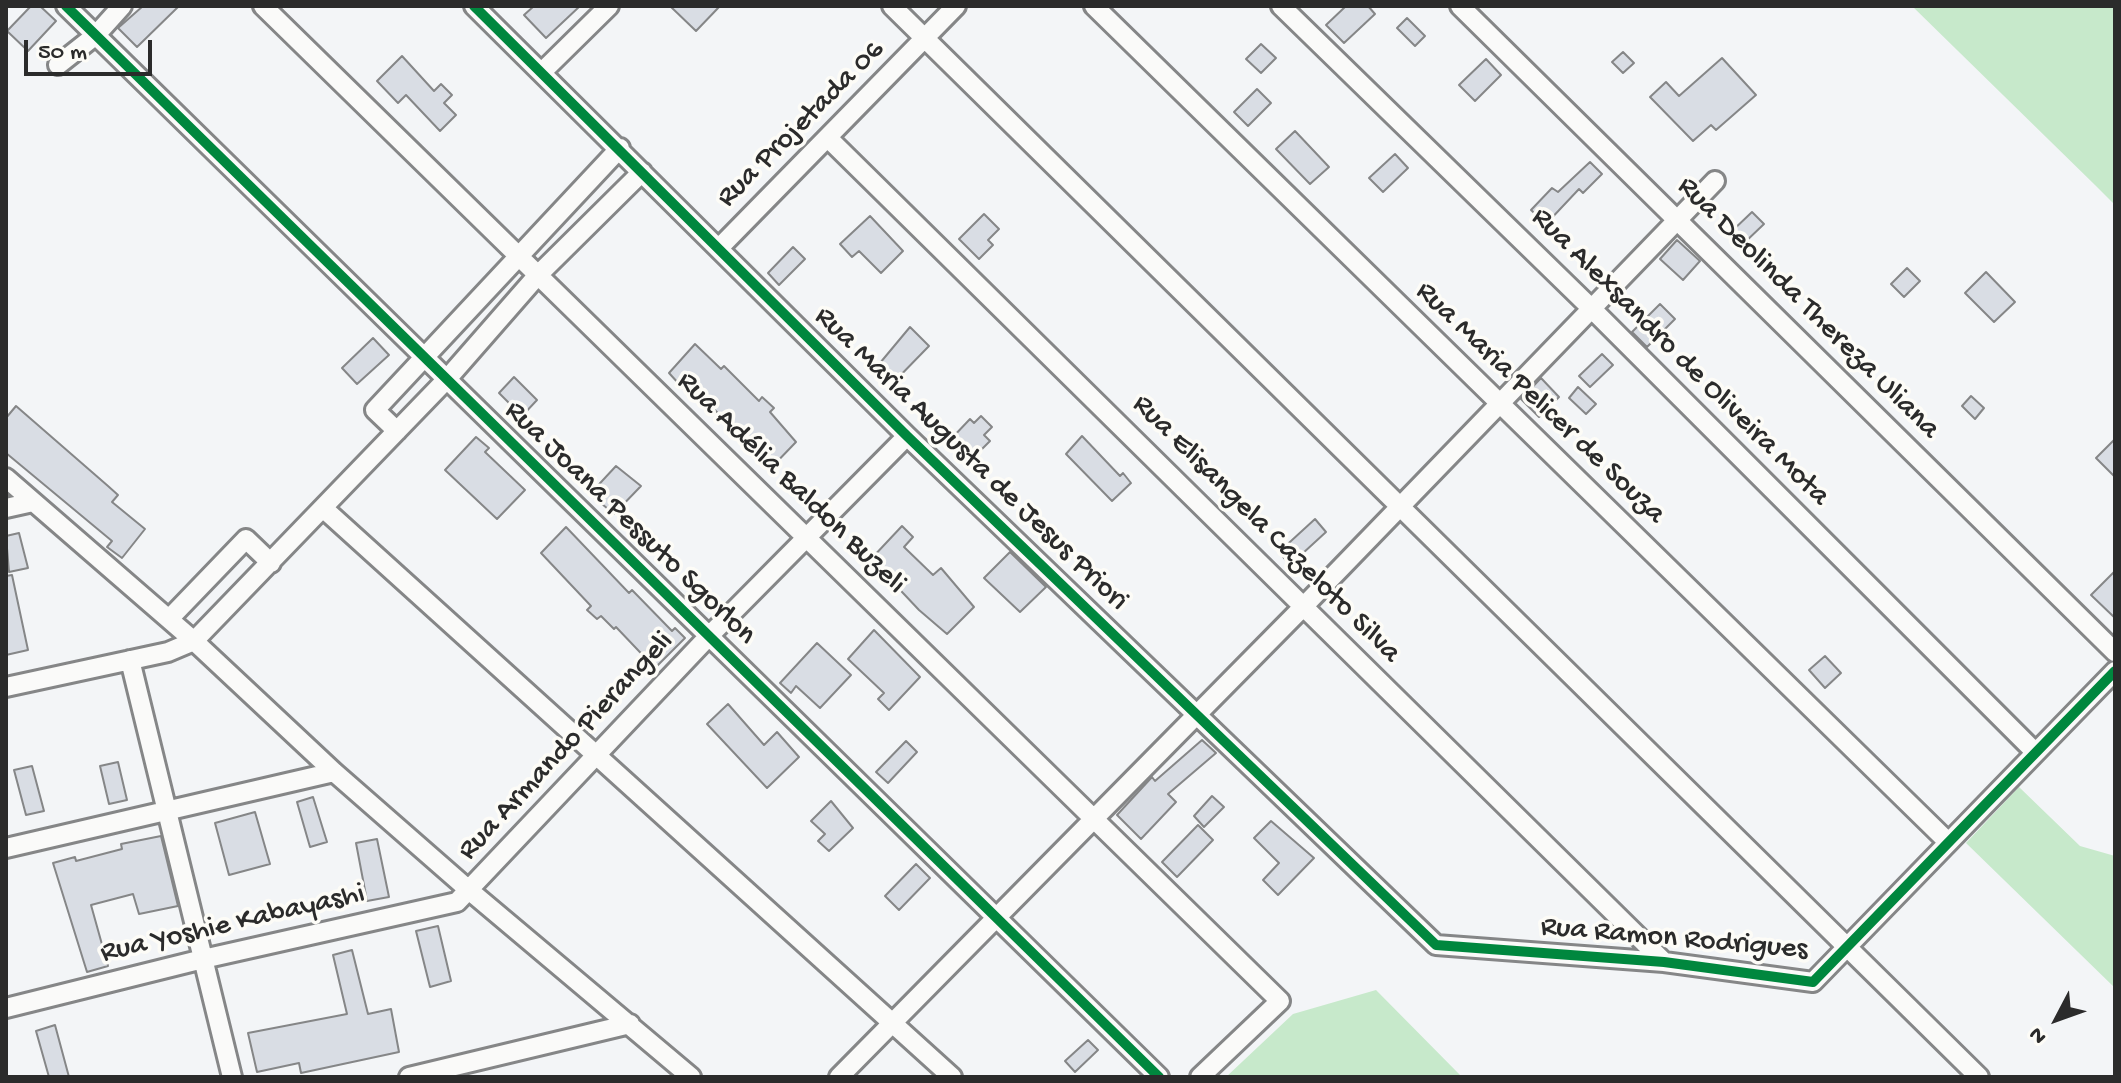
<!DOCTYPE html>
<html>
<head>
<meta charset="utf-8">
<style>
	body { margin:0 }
	#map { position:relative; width:2121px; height:1083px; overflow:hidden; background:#f3f5f7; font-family:"Gochi Hand",sans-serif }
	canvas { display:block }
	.frame { position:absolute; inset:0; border:8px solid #2b2b2b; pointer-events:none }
	.north { position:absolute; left:2017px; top:979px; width:80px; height:80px; -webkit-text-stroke:6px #fdfcf7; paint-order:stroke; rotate:229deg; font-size:22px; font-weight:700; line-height:32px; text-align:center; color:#2b2b2b }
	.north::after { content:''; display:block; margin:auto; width:28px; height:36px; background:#2b2b2b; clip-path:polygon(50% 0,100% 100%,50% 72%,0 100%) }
	.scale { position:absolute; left:24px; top:40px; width:128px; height:36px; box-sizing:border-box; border:4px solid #2b2b2b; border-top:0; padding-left:10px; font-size:24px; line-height:28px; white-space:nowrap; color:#2b2b2b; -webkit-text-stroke:6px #fdfcf7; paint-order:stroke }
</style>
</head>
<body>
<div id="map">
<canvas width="2121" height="1083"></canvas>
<div class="frame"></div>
<div class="north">N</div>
<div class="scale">50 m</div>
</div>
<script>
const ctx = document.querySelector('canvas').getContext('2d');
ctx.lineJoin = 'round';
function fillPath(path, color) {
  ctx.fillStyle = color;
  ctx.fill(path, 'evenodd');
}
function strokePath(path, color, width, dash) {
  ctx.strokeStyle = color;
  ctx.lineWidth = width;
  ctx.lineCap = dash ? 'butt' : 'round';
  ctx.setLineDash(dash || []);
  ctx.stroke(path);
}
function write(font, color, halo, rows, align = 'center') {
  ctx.font = font + ' "Gochi Hand",sans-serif';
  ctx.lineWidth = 7;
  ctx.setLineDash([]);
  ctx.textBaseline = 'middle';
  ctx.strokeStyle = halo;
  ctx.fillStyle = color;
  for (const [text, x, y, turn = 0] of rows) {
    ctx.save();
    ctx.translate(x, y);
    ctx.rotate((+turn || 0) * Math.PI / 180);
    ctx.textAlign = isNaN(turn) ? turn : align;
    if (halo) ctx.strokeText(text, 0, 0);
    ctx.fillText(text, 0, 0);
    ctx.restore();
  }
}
const green = new Path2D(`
	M1912 6H2115V205L2095 185Z
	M2019 787 2080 846 2115 856V988L1966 843Z
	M1376 990 1462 1077H1226L1293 1014Z`);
const building = new Path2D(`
	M31 6H40L56 21 28 51 7 31Z
	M143 6H179L137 47 118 28Z
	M534 6H580L546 38 524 15Z
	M670 6H720L696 31Z
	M1346 6H1368L1375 14 1344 43 1326 25Z
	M1407 18 1425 36 1415 46 1397 28Z
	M1261 44 1276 58 1261 73 1246 59Z
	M1623 52 1634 63 1623 73 1612 62Z
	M402 56 434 91 441 84 452 95 444 103 456 115 440 131 406 95 398 103 377 81Z
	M1722 58 1756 95 1716 130 1711 125 1693 141 1650 97 1666 82 1679 96Z
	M1486 59 1501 75 1475 101 1459 85Z
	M1257 89 1271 103 1248 126 1234 112Z
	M1295 131 1329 167 1310 184 1276 149Z
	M1395 154 1408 168 1383 192 1369 178Z
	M1590 162 1602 174 1583 193 1579 189 1546 224 1531 210 1552 188 1558 192Z
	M1752 212 1764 224 1742 245 1730 233Z
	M984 214 999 229 988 240 993 245 979 259 959 239Z
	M870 216 903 251 881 273 859 251 852 257 840 244Z
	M1677 240 1700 261 1683 280 1660 259Z
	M793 247 805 259 779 285 768 273Z
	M1907 268 1920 281 1904 297 1891 284Z
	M1986 272 2015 302 1994 322 1965 293Z
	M1660 304 1675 319 1647 347 1632 332Z
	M910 327 929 346 891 385 875 369Z
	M373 338 389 355 357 384 342 368Z
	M695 344 721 369 724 366 759 401 762 397 774 408 770 412 796 442 769 470 722 417 695 391 690 396 669 373Z
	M1602 354 1613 365 1590 387 1579 376Z
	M514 377 537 400 522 416 499 393Z
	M1541 378 1559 397 1539 417 1521 399Z
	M1578 387 1596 404 1586 414 1569 398Z
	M1971 396 1984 408 1975 419 1962 406Z
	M16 406 108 486 118 495 112 502 145 529 122 558 107 547 112 541 6 453V418Z
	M981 416 992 427 984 435 990 441 971 460 951 439 970 419 974 423Z
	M1082 436 1120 476 1123 473 1131 483 1112 501 1066 454Z
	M476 437 489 448 485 452 525 490 497 519 445 470Z
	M2115 439V477L2096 458Z
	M616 466 641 486 614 514 590 494Z
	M1315 519 1326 532 1290 565 1279 552Z
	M902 526 913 537 904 547 933 575 941 568 974 607 947 634 919 610 871 559Z
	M566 527 629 593 632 590 672 631 675 628 685 638 655 668 616 627 614 629 601 616 597 619 587 610 591 606 541 553Z
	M19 533 28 568 9 572 6 536Z
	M1010 552 1046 587 1020 612 984 578Z
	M2115 571V618L2091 595Z
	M12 575 28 650 6 655V576Z
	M874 630 920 677 889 710 878 699 884 693 848 659Z
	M817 643 851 675 820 708 796 686 791 693 780 683Z
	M1825 656 1841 673 1825 688 1809 670Z
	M728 704 764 745 777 732 799 757 767 788 707 724Z
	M1202 740 1216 753 1168 794 1176 802 1141 839 1117 815 1152 777 1155 781Z
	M906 741 917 752 888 783 876 772Z
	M118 762 127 800 109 804 100 766Z
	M32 766 44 811 26 815 14 770Z
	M1212 796 1224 807 1204 827 1194 816Z
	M313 797 327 842 310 847 297 802Z
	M831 801 853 828 829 851 818 841 825 834 811 821Z
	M255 812 270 864 229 875 215 823Z
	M1271 821 1314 858 1278 895 1263 880 1279 863 1254 838Z
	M1198 825 1213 840 1177 877 1162 862Z
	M161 836 178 906 139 914 133 894 91 905 108 966 87 972 53 863 75 857 76 861 122 849 121 844Z
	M377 839 389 897 367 901 356 843Z
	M916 864 930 878 899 910 885 896Z
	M438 926 451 981 430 987 416 931Z
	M352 950 368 1014 391 1009 399 1052 301 1073 299 1063 257 1072 248 1033 347 1014 333 955Z
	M55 1025 69 1077H49L36 1031Z
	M1088 1040 1098 1050 1075 1072 1065 1061Z`);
const minor = new Path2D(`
	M66 6 1159 1077
	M263 6 1280 1001 1200 1077
	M474 6 907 436 1436 945 1664 962 1813 982 2115 671
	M892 6 1979 1077
	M1094 6 1947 841
	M1281 6 1591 308 2035 752
	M1460 6 2115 652
	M58 65 96 35 122 6
	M542 72 609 6
	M828 138 1664 962
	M720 247 956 6
	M397 431 375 410 620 148
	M6 478 194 641 334 772 470 891 691 1077
	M6 508 33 502
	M323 508 952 1077
	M169 619 246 539 271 563
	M130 660 232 1077
	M6 687 168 652 194 641 447 379 537 276 642 172
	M6 848 334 772
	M6 1008 203 959 457 902 709 636 907 436
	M409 1077 630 1024
	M839 1077 1303 607 1715 181`);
const cycleway = new Path2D(`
	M66 6 1159 1077
	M474 6 907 436 1436 945 1664 962 1813 982 2115 671`);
const streetNames = [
	["Rua Projetada 06",802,125,-45],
	["Rua Deolinda Thereza Uliana",1807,309,45],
	["Rua Alexsandro de Oliveira Mota",1679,358,45],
	["Rua Maria Pelicer de Souza",1539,404,44],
	["Rua Maria Augusta de Jesus Priori",970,460,44],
	["Rua Adélia Baldon Buzeli",790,484,44],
	["Rua Joana Pessuto Sgorlon",629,524,44],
	["Rua Elisangela Cazeloto Silva",1265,530,45],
	["Rua Armando Pierangeli",567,747,-47],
	["Rua Yoshie Kabayashi",233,925,-13],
	["Rua Ramon Rodrigues",1674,940,5]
];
fillPath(green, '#c7e9cb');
fillPath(building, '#d9dde4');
strokePath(building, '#858687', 2);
strokePath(minor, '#858687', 24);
strokePath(minor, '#fafaf9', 18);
strokePath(cycleway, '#00873e', 10);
write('30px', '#2b2b2b', '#fdfcf7', streetNames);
</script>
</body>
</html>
